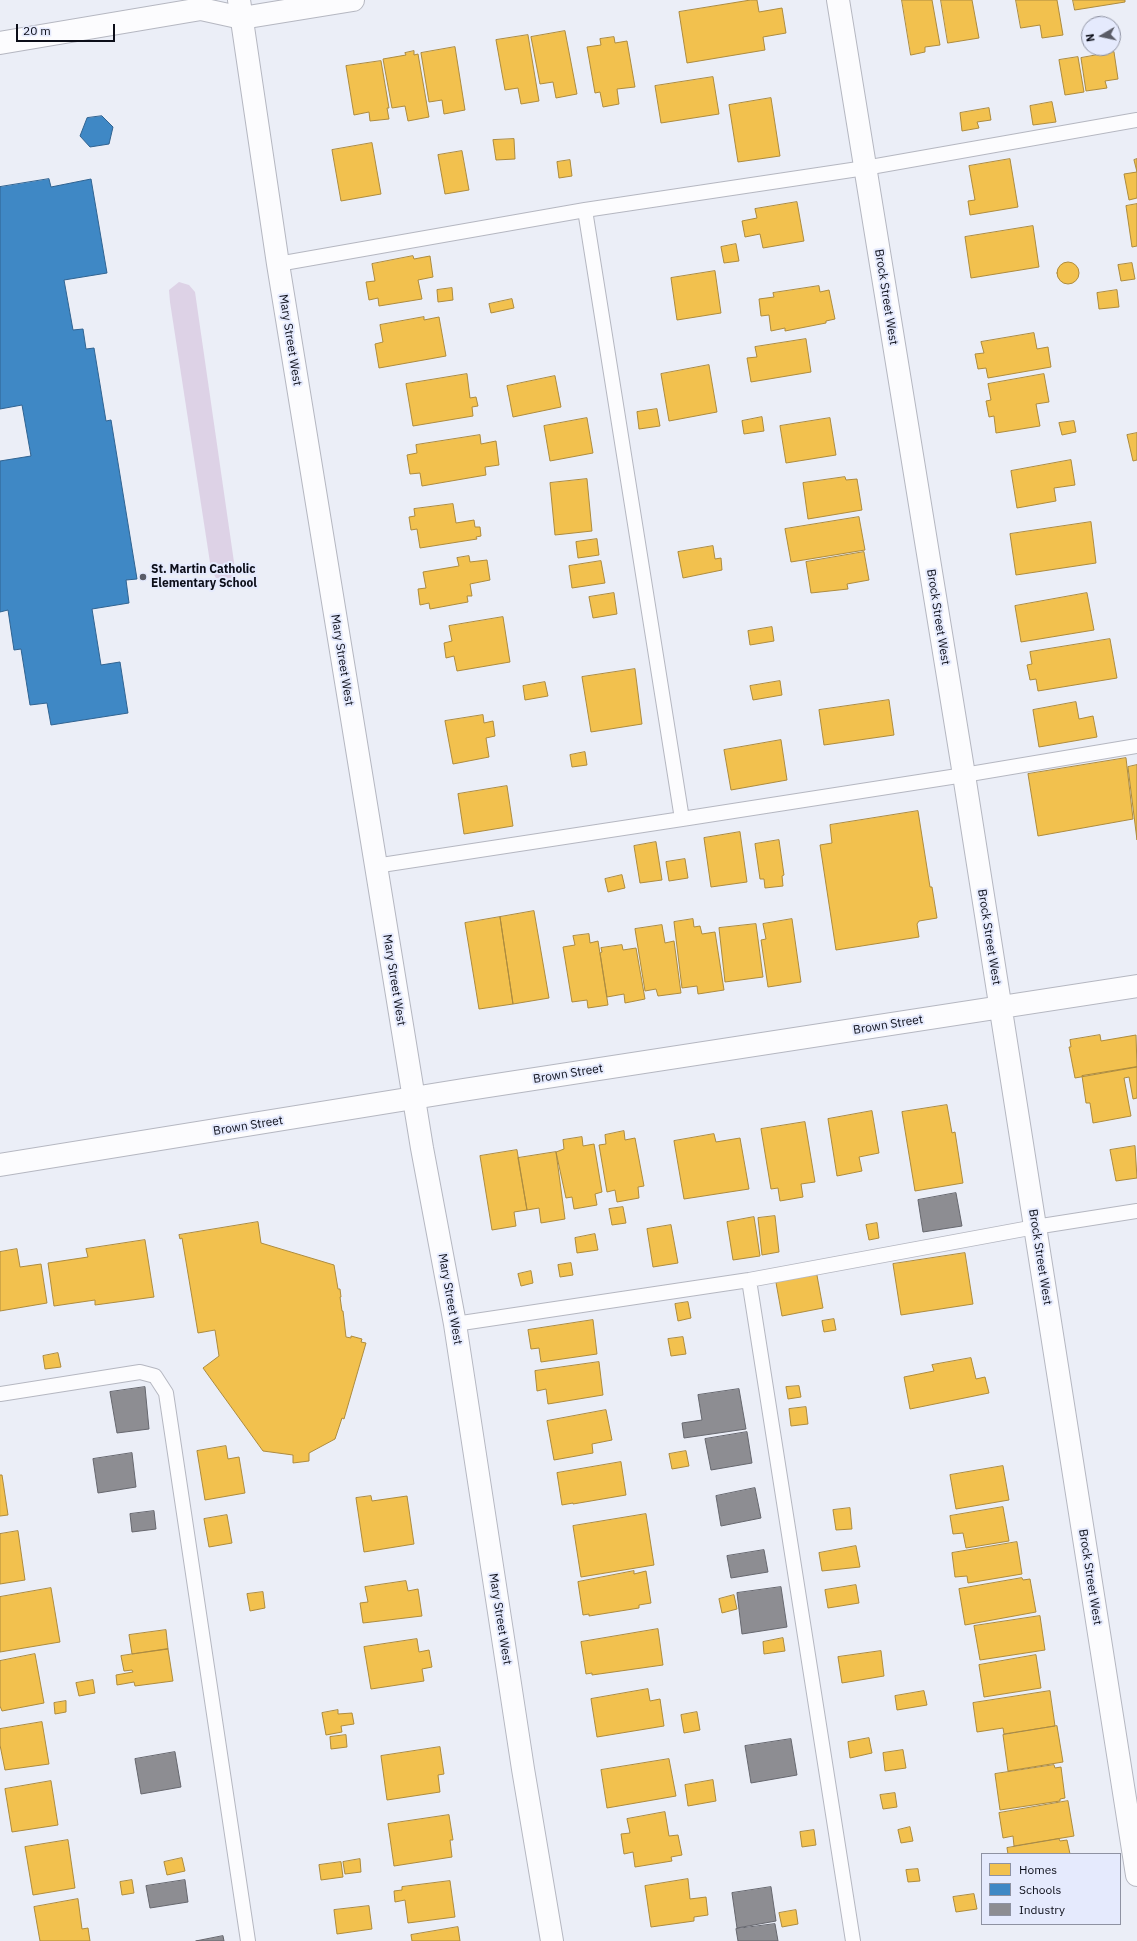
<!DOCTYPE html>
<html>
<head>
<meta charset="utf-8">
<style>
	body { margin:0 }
	#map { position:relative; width:1137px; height:1941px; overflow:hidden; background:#ebeef7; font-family:"IBM Plex Sans",sans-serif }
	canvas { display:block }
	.legend { position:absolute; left:981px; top:1853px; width:140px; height:72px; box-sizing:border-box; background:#e5eafd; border:1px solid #8e92a2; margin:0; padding:5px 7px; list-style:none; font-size:12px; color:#0c0e19 }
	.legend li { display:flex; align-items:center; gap:8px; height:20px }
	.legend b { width:20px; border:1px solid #8e92a2 }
	.north { position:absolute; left:1081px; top:16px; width:40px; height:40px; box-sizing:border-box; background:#e5eafd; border:1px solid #8e92a2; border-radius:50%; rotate:261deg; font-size:11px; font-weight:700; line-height:16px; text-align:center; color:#0c0e19 }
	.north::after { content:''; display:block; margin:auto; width:14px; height:18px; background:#5a5c67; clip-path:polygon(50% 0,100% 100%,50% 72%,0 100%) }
	.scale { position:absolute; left:16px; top:24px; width:99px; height:18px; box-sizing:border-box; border:2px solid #0c0e19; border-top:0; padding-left:5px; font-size:12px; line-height:14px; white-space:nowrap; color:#0c0e19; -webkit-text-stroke:3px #e5eafd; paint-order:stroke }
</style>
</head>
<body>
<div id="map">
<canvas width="1137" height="1941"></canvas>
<ul class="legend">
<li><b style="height:11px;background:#f2c14e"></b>Homes</li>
<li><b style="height:11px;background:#3f88c5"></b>Schools</li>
<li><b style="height:11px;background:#8d8d92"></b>Industry</li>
</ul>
<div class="north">N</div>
<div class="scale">20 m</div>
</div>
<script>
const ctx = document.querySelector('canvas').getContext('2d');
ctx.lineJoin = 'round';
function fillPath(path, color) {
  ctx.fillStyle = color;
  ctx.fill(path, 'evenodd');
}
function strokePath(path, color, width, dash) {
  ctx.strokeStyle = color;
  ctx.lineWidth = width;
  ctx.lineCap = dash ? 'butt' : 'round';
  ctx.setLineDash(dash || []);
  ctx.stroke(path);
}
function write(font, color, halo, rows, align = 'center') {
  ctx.font = font + ' "IBM Plex Sans",sans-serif';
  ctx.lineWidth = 4;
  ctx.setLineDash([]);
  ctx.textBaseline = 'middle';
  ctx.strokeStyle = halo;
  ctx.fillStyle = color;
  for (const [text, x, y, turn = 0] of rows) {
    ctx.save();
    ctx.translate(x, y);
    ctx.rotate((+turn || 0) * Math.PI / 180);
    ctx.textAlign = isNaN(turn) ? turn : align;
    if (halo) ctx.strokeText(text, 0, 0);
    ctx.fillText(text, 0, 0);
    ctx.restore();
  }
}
const green = new Path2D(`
	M179 282 189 285 195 292 236 576 231 581 216 578 211 569 170 302 169 290Z`);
const homes = new Path2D(`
	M751 0H757L759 12 782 8 786 33 763 37 765 50 687 63 679 12Z
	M902 0H932L940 45 925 47V52L911 55Z
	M941 0H972L979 38 948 43Z
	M1016 0H1057L1063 35 1042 38 1040 25 1021 28Z
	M1073 0H1125V2L1075 10Z
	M565 31 577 94 556 98 553 82 540 84 531 37Z
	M528 35 539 101 521 104 518 88 505 90 496 40Z
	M614 37 615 43 627 41 635 87 617 89 619 104 603 107 600 92 595 93 587 47 601 45 600 39Z
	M455 47 465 110 444 114 442 100 429 102 421 53Z
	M414 51V55L418 54 429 117 408 121 405 106 392 108 383 59 406 55 405 53Z
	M1114 52 1118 79 1105 81 1107 88 1086 91 1081 58Z
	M1078 57 1084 92 1065 95 1059 60Z
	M381 61 389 108H387L389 119 370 121 369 112 354 115 346 66Z
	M713 77 719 114 661 123 655 86Z
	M771 98 780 156 738 162 729 105Z
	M1052 102 1056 122 1033 125 1030 106Z
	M989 108 991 120 977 122 979 128 962 131 960 113Z
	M514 139 515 159 496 160 493 140Z
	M372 143 381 194 341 201 332 150Z
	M462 151 469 190 445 194 438 155Z
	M1010 159 1018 207 970 215 968 201 975 200 969 166Z
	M1137 159V198L1129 200 1124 174 1137 172 1134 160Z
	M570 160 572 176 559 178 557 162Z
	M797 202 804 241 763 248 760 234 745 237 742 221 757 218 755 209Z
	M1137 204V246L1132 247 1126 206Z
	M1033 226 1039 267 971 278 965 237Z
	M736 244 739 261 724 263 721 247Z
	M413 256 414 259 430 256 433 277 418 280 422 299 379 306 378 298 369 300 366 282 375 281 372 264Z
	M1057 273a11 11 0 1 1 22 0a11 11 0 1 1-22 0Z
	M1132 263 1135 279 1121 281 1118 265Z
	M715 271 721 313 677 320 671 278Z
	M819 286 820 292 829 290 835 319 826 321V323L785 331V328L771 331 769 315 761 316 759 299 774 297 773 293Z
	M452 288 453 300 438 302 437 290Z
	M1117 290 1119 307 1099 309 1097 293Z
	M512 299 514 308 491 313 489 304Z
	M424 317V320L439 317 446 356 379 368 375 344 383 342 380 325Z
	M1034 333 1037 349 1048 347 1051 367 988 378 986 368 978 369 975 354 984 353 981 342Z
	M806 339 811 372 751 382 747 358 757 357 755 347Z
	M709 365 717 412 669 421 661 374Z
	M467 374 470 398 476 397 478 406 472 407 473 416 413 426 406 384Z
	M1044 374 1049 402 1036 404 1040 426 996 433 994 416 989 417 986 401 991 400 988 384Z
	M555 376 561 407 513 417 507 386Z
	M657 409 660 426 639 429 637 412Z
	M762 417 764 431 744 434 742 421Z
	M587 418 593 453 550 461 544 426Z
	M830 418 836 455 786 463 780 426Z
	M1074 421 1076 432 1062 435 1059 423Z
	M1137 433V460L1133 461 1127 435Z
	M480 435 481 444 496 441 499 465 485 467 486 475 422 486 420 473 410 474 407 455 417 453 416 445Z
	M1071 460 1075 485 1054 488 1056 501 1017 508 1011 471Z
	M845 477 846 480 857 479 862 510 808 519 803 483Z
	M587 479 592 531 555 535 550 483Z
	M453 504 456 523 474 520 475 527H480L481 536 476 537 477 539 420 548 417 529 411 530 409 517 415 516 414 509Z
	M859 517 865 550 791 562 785 529Z
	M1091 522 1096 563 1016 575 1010 534Z
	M597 539 599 555 578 558 576 542Z
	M713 546 715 559 721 558 722 570 683 578 678 552Z
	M864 552 869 580 847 584 848 589 811 593 806 562Z
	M469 556 470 562 487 560 490 580 470 584 472 596H467L468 602 430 609 429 603 420 605 418 589 426 588 423 572 459 566 457 558Z
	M601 561 605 583 572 588 569 566Z
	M614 593 617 614 593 618 589 597Z
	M1087 593 1094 630 1021 642 1015 606Z
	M503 617 510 662 457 671 454 656 446 658 444 643 452 641 449 626Z
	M772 627 774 641 750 645 748 631Z
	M1110 639 1117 678 1038 691 1036 679 1030 680 1027 665 1032 664 1030 652Z
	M635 669 642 724 591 732 582 677Z
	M780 681 782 695 753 700 750 686Z
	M545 682 548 696 525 700 523 686Z
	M889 700 894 735 824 745 819 710Z
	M1076 702 1079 719 1093 716 1097 737 1039 747 1033 710Z
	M483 715 484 723 493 721 495 736 486 738 489 757 453 764 445 721Z
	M781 740 787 780 731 790 724 750Z
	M585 752 587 765 572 767 570 755Z
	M1126 758 1133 819 1038 836 1028 774Z
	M1137 765V840L1128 767Z
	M507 786 513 826 464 834 458 794Z
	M918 811 930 887H932L937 918 919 921 917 924 919 937 836 950 820 845 832 843 830 825Z
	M740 832 747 882 711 887 704 838Z
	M779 840 784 875 782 876 783 886 765 888 764 879H760L755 844Z
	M656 842 662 880 640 883 634 846Z
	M685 859 688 878 669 881 666 862Z
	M622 875 625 888 608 892 605 879Z
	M534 911 549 998 513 1004 500 917Z
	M500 917 513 1004 479 1009 465 923Z
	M693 919 694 927 700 926 702 934 715 932 724 990 698 994 697 986 682 988 674 922Z
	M792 919 801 982 768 987 761 940 766 939 763 924Z
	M756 924 763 977 725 982 719 928Z
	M662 925 665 943 674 941 681 993 658 996 656 989 645 991 635 929Z
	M589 934 590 943 598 941 608 1005 588 1008 587 1000 572 1002 563 947 575 945 573 936Z
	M622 945 623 950 636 948 645 999 625 1003 624 994 607 997 600 953 602 952 601 948Z
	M1100 1035 1101 1041 1136 1035 1137 1067 1075 1078 1069 1047H1071L1070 1040Z
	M1137 1067V1098L1133 1099 1129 1077 1124 1078 1131 1116 1093 1123 1090 1103H1086L1082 1076Z
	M947 1105 952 1133 955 1132 963 1183 915 1191 902 1112Z
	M872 1111 879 1153 859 1157 862 1171 837 1176 828 1119Z
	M805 1122 815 1182 801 1184 803 1197 780 1201 778 1188 771 1189 761 1129Z
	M624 1131 625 1140 635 1138 644 1186 638 1187 639 1198 617 1202 615 1190 607 1192 599 1145 606 1144 605 1135Z
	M714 1134 716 1142 740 1138 749 1189 684 1199 674 1141Z
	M582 1137 583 1146 594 1144 602 1192 595 1194 597 1205 574 1209 572 1197 566 1198 556 1152 564 1149 563 1140Z
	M1135 1146 1137 1178 1116 1181 1110 1150Z
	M517 1150 527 1210 514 1212 516 1226 492 1230 480 1156Z
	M556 1152 565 1219 541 1223 539 1208 527 1210 518 1158Z
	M623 1207 626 1223 612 1225 609 1209Z
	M775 1216 779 1252 762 1255 758 1218Z
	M754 1217 760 1256 733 1260 727 1222Z
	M258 1222 261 1243 334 1265 338 1289H340L341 1297H340L342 1311H343L346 1337 351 1338V1336L362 1339 361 1342 366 1343 344 1419 342 1418 335 1439 309 1453V1461L293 1463V1455L263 1451 203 1368 219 1356 215 1330 198 1333 182 1238 180 1239 179 1235Z
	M877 1223 879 1238 869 1240 866 1225Z
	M671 1225 678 1263 653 1267 647 1229Z
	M595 1234 598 1250 577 1253 575 1238Z
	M145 1240 154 1297 95 1305V1300L54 1306 48 1263 88 1257 86 1249Z
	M17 1249 20 1267 41 1264 47 1303 0 1311V1252Z
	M965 1253 973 1304 901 1315 893 1264Z
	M571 1263 573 1275 560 1277 558 1265Z
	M816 1270 823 1308 782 1316 775 1277Z
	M531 1271 533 1283 521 1286 518 1274Z
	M688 1302 691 1318 678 1321 675 1304Z
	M834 1319 836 1330 824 1332 822 1321Z
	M593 1320 597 1354 541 1362 539 1348 531 1349 528 1330Z
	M683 1337 686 1354 671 1356 668 1339Z
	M58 1353 61 1367 45 1369 43 1356Z
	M971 1358 976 1379 985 1377 989 1393 910 1409 904 1377 934 1371 932 1365Z
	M599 1362 603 1395 548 1404 546 1389 537 1391 535 1371Z
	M799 1386 801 1397 788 1399 786 1387Z
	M806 1407 808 1424 791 1426 789 1409Z
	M606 1410 612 1440 592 1444 593 1453 554 1460 547 1421Z
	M226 1446 228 1459 239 1457 245 1493 205 1500 197 1451Z
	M686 1451 689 1466 672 1469 669 1454Z
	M621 1462 626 1495 573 1504V1503L562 1505 557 1473Z
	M1003 1466 1009 1500 956 1509 950 1475Z
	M0 1475H2L8 1515 0 1516Z
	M371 1496 372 1501 407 1496 414 1544 364 1552 356 1498Z
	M1003 1507 1009 1541 966 1548 963 1533 953 1534 950 1516Z
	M850 1508 852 1529 836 1530 833 1510Z
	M646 1514 654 1565 581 1577 573 1526Z
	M227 1515 232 1543 209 1547 204 1519Z
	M18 1531 25 1580 0 1584V1534Z
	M1017 1542 1022 1574 968 1583 967 1576 955 1577 952 1553Z
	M856 1546 860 1567 822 1571 819 1553Z
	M634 1571V1574L646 1571 651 1603 639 1605V1608L589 1616V1614L583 1615 578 1582Z
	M1022 1578 1023 1580 1030 1579 1036 1612 965 1625 959 1589Z
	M406 1581 408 1591 418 1589 422 1616 363 1623 360 1603 368 1602 365 1587Z
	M856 1585 859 1603 828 1608 825 1590Z
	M51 1588 60 1642 0 1652V1597Z
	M263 1592 265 1608 250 1611 247 1594Z
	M734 1595 737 1609 722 1613 719 1599Z
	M1040 1616 1045 1650 980 1660 974 1626Z
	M658 1629 663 1665 592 1675V1673L586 1674 581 1642Z
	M166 1630 168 1649 132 1654 129 1635Z
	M783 1638 785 1651 764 1654 763 1642Z
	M417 1639 419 1652 429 1650 432 1667 422 1669 424 1681 371 1689 364 1647Z
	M168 1649 173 1681 135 1686 134 1682 117 1685 116 1675 133 1672 132 1670 124 1671 121 1656Z
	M881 1651 884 1676 842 1683 838 1657Z
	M35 1654 44 1703 2 1711 0 1706V1661Z
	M1036 1655 1041 1688 984 1697 979 1665Z
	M93 1680 95 1693 79 1696 76 1683Z
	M648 1689 650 1701 660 1699 664 1726 597 1737 591 1699Z
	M924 1691 927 1705 897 1710 895 1696Z
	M1050 1691 1055 1726 1004 1734 1003 1728 977 1732 973 1703Z
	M66 1701V1712L55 1714 54 1703Z
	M338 1710V1714L352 1713 354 1724 341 1726 342 1732 326 1735 322 1713Z
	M697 1712 700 1730 684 1733 681 1715Z
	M42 1722 49 1764 5 1770 0 1745V1729Z
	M1057 1726 1063 1762 1008 1771 1003 1735Z
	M346 1735 347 1747 331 1749 330 1737Z
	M869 1738 872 1753 850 1758 848 1742Z
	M440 1747 444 1774 438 1775 440 1792 387 1800 381 1756Z
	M903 1750 906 1768 885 1771 883 1753Z
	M669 1759 676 1796 607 1808 601 1770Z
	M1054 1765 1055 1768 1061 1767 1065 1798 1060 1799V1801L1000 1810 995 1774Z
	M713 1780 716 1801 688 1806 685 1785Z
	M51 1781 58 1825 12 1832 5 1789Z
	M895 1793 897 1807 883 1809 880 1795Z
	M1068 1801 1074 1836 1014 1846 1013 1836 1003 1838 999 1813Z
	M665 1812 669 1836 678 1835 682 1855 671 1857 672 1861 635 1867 633 1852 624 1854 621 1834 630 1833 627 1819Z
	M449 1815 453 1840H450L452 1857 394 1866 388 1824Z
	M910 1827 913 1841 901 1843 898 1830Z
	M814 1830 816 1845 802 1847 800 1832Z
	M1059 1839 1060 1841 1067 1840 1070 1854H1008L1007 1848Z
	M68 1840 75 1888 33 1895 25 1847Z
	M182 1858 185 1871 167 1875 164 1862Z
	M360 1859 361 1872 345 1874 343 1862Z
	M341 1862 343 1877 321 1880 319 1865Z
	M918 1869 920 1881 908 1882 906 1870Z
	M688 1879 690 1899 706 1897 708 1915 694 1917V1921L651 1927 645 1886Z
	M132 1880 134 1893 122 1895 120 1882Z
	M450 1881 455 1917 408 1923 405 1900 395 1902 394 1891 402 1890V1887Z
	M974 1894 977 1909 956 1912 953 1897Z
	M78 1899 82 1929 88 1928 90 1941H40L34 1907Z
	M369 1906 372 1929 337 1934 334 1910Z
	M796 1910 798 1924 782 1927 779 1913Z
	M458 1927 460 1941H412L411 1935Z`);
const schools = new Path2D(`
	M102 116 113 127 109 144 90 147 80 136 87 118Z
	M49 179 51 187 91 179 107 273 64 280 73 330 83 329 86 349 94 348 106 421 111 420 137 579 126 580 129 603 92 609 101 665 120 662 128 713 51 725 47 703 30 705 21 649 14 650 8 610 0 612V461L31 456 22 405 0 409V187Z`);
const industry = new Path2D(`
	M956 1193 962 1226 923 1232 918 1200Z
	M145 1387 149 1429 117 1433 110 1392Z
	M739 1389 746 1429 684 1438 682 1423 702 1420 698 1395Z
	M747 1432 752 1463 711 1470 705 1439Z
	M132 1453 136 1487 98 1493 93 1459Z
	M755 1488 761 1518 721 1526 716 1496Z
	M154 1511 156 1529 132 1532 130 1514Z
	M764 1550 768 1572 731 1578 727 1556Z
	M781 1587 787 1627 742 1634 737 1593Z
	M791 1739 797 1775 751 1783 745 1746Z
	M175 1752 181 1787 141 1794 135 1759Z
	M185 1880 188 1902 150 1908 146 1886Z
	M771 1887 776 1921 737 1928 732 1893Z
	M775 1924 778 1941H738L736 1929Z
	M223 1936 224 1941H196Z`);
const service = new Path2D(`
	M585 210 865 168 1137 120
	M278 264 585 210 682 819 375 866
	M682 819 964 775 1137 746
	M749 1280 853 1941
	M455 1324 749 1280 1035 1227 1137 1211
	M0 1394 140 1372 155 1376 166 1393 248 1941`);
const minor = new Path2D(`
	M239 0 278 264 422 1148 455 1324 523 1769 552 1941
	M838 0 964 775 1137 1875
	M0 1165 463 1090 1137 986`);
const secondary = new Path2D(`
	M0 43 201 9 242 18 353 0`);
const markers = [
	[143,577,4,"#5a5c67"]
];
const streetNames = [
	["Brock Street West",886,297,81],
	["Mary Street West",290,340,81],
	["Brock Street West",938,617,81],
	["Mary Street West",342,660,81],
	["Brock Street West",989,937,81],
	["Mary Street West",394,980,81],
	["Brown Street",888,1025,-9],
	["Brown Street",568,1074,-9],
	["Brown Street",248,1126,-9],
	["Brock Street West",1040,1257,81],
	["Mary Street West",450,1299,80],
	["Brock Street West",1090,1577,81],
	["Mary Street West",500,1619,81]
];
const poiNames = [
	["St. Martin Catholic",151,570],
	["Elementary School",151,584]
];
fillPath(green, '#ddd2e6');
fillPath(homes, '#f2c14e');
strokePath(homes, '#ad8b3e', 1);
fillPath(schools, '#3f88c5');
strokePath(schools, '#306391', 1);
fillPath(industry, '#8d8d92');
strokePath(industry, '#66676e', 1);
strokePath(service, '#b5b7c1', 16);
strokePath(minor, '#b5b7c1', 24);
strokePath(secondary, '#b5b7c1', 24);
strokePath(service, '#fcfcfe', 14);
strokePath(minor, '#fcfcfe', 22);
strokePath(secondary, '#fcfcfe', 22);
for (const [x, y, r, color] of markers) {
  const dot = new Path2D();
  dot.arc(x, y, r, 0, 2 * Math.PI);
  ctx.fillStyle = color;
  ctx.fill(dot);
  strokePath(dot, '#e5eafd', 1.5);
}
write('12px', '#0c0e19', '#e5eafd', streetNames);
write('bold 12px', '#0c0e19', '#e5eafd', poiNames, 'left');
</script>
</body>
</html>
